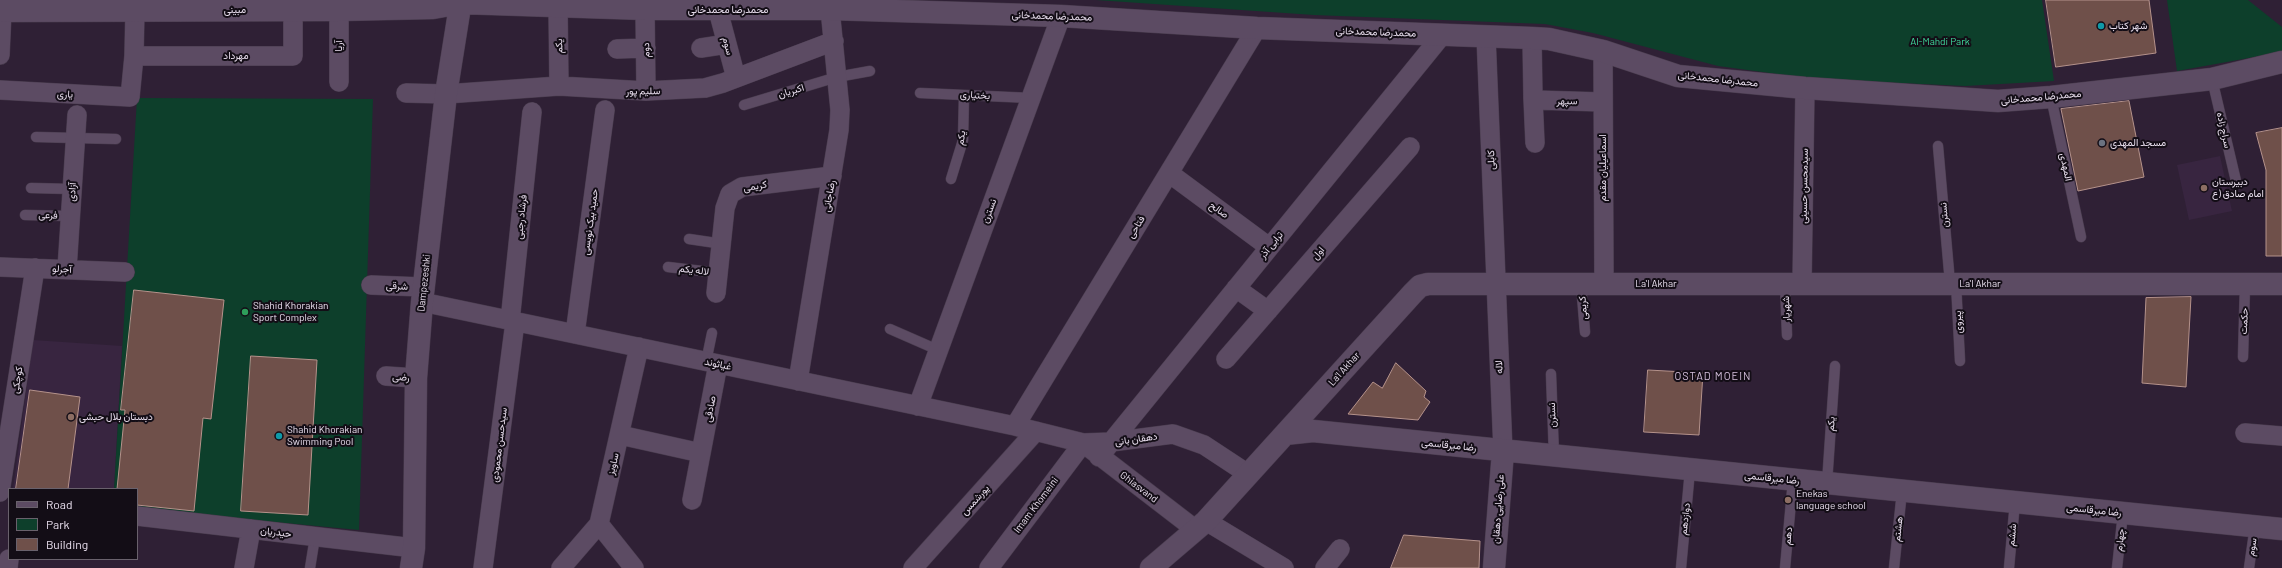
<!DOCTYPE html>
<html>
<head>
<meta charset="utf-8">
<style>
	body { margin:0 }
	#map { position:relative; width:2282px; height:568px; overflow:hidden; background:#2f2035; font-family:Barlow,sans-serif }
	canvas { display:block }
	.legend { position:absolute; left:8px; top:488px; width:130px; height:72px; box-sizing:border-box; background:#130d16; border:1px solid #69616c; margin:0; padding:5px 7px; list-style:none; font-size:12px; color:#e9dfee }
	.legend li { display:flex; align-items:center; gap:8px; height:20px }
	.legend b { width:20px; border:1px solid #69616c }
</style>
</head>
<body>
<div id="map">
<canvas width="2282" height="568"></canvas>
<ul class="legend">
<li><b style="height:5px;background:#5c4b63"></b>Road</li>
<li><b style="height:11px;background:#0d3f2b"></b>Park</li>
<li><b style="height:11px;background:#6f504a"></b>Building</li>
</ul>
</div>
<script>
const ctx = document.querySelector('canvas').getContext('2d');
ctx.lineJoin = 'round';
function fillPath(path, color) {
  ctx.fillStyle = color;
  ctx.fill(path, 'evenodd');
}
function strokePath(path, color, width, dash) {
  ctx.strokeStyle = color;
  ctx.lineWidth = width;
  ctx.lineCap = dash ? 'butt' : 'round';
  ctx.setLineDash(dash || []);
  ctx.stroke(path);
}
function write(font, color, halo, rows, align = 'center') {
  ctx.font = font + ' Barlow,Vazirmatn,sans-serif';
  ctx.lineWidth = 4;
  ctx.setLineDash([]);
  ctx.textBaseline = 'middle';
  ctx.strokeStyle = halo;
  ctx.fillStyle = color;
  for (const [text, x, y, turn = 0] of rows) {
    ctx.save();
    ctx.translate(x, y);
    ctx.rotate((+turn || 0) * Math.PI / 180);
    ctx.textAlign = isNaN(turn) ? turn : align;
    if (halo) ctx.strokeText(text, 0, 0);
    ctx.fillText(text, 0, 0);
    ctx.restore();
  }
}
const built = new Path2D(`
	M2220 156 2232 211 2189 220 2177 165Z
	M33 340 122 346 114 489H13Z`);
const green = new Path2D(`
	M1096 0H2042L2054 81 1965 86 1814 79 1718 66 1593 33 1545 24 1314 15Z
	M2167 0H2248L2282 27V52L2177 71Z
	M137 98 373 99 359 530 137 509V489H114Z`);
const building = new Path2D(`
	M2046 0H2149L2156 53 2056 67Z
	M2129 101 2144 177 2078 191 2061 109Z
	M2282 128V256H2266V170L2256 133Z
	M134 290 224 300 211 419 203 418 194 511 137 505V489H117L125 410H121Z
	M2191 297 2186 387 2142 383 2146 298Z
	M251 356 317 360 308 515 241 511Z
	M1396 363 1426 391 1424 397 1430 402 1418 420 1348 414 1373 382 1382 388Z
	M1648 370 1703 373 1699 435 1644 432Z
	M30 390 80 397 68 489H16Z
	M1404 535 1480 541 1479 568H1391Z`);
const lane = new Path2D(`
	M2212 79 2236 181
	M920 93 1031 98
	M2051 97 2081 237
	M744 105 837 77 870 71
	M36 137 116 139
	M1938 146 1950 283
	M951 179 963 140 964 95
	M31 188 72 189
	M25 215 70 216
	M689 239 723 244
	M668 267 719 273
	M1956 283 1960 361
	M1581 284 1585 332
	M1785 284 1787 335
	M890 329 938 350
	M2243 357 2245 285
	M706 362 712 333
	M1551 374 1554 456
	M1827 483 1835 366
	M310 568 315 537
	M1681 568 1690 470
	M1785 568 1793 480
	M1894 568 1902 491
	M2009 568 2015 502
	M2117 568 2123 513
	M2249 568 2255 526`);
const street = new Path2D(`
	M558 6 559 86
	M645 9 646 91
	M719 14 736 78
	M1486 36 1503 451
	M1532 38 1533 98 1535 100 1603 102
	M701 48 727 44
	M617 49 646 48
	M1603 51 1604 284
	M0 55 2 11
	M134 56H293V10
	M339 82V10
	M0 90 130 97 134 56 135 9
	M406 93 446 94 559 86 646 91 705 88 723 83 834 41
	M1533 98 1535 143
	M1169 173 1269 247
	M0 267 125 272
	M67 269 77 115
	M1802 284 1805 88
	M371 285 423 287
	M1236 288 1268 311
	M716 293 725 208 730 194 742 187 832 176
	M422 302 1015 426 1083 443 1111 442 1173 434 1204 445 1248 474
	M510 321 532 112
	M575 334 605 110
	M1226 359 1410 147
	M386 376 416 378
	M798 381 839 130 840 110 830 9
	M918 406 1061 16
	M1015 426 1257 28
	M2245 433 2282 436
	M620 435 701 453
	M1099 457 1443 34
	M0 492 35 268
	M692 500 718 364
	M137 516 414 548
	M1206 521 1284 568
	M599 524 634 568
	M8 568 9 559
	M244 568 251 529
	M483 568 515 322
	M561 568 599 524 639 347
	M913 568 1036 431
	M989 568 1083 443 1196 530
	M1325 568 1340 549`);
const secondary = new Path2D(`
	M0 11 339 10 433 8 461 3 645 9H830L1061 16 1257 28 1532 38 1549 39 1603 51 1678 76 1805 88 1998 101 2051 97 2212 79 2282 62
	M1285 434 1313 431 2282 529
	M411 568 414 548 416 378 422 302 446 94 461 0
	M1151 568 1206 521 1413 293 1420 286 1428 284H2282
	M1494 568 1503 451`);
const markers = [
	[2101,26,4,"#0f9aa8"],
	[2102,143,4,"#6b7280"],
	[2204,188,4,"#8d6e63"],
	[245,312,4,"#2e9e5b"],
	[71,417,4,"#8d6e63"],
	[279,436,4,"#0f9aa8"],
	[1788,500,4,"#8d6e63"]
];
const streetNames = [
	["مبینی",235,10],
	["محمدرضا محمدخانی",728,10],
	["محمدرضا محمدخانی",1052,16,2],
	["محمدرضا محمدخانی",1376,32,2],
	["آریا",339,46,-90],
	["یکم",559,46,-91],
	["سوم",728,46,75],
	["دوم",646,50,-91],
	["مهرداد",236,56],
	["محمدرضا محمدخانی",1718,79,6],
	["سلیم پور",643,91,-1],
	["اکبریان",791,91,-17],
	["یاری",65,94,3],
	["بختیاری",975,95,3],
	["محمدرضا محمدخانی",2041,97,-5],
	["سپهر",1567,101,1],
	["سراج زاده",2224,130,77],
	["یکم",961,138,-82],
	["کابلی",1491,160,-92],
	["المهدی",2066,167,78],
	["اسماعیلیان مقدم",1603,168,-90],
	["کریمی",755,186,-9],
	["سیدمحسن حسینی",1804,186,-89],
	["آزادی",72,192,-87],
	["رضاجانی",829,196,-80],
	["صالح",1219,210,36],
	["نسترن",989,211,-70],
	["فرعی",48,215,2],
	["نسترن",1944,215,-95],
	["فرشاد رجبی",521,217,-84],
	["حمید بیک نویسی",590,222,-82],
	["فتاحی",1136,227,-59],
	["ترابی آذر",1271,245,-51],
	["اول",1318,253,-49],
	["آجرلو",62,269,3],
	["لاله یکم",694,270,7],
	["Dampezeshki",424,283,-84],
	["La'l Akhar",1656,284],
	["La'l Akhar",1980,284],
	["شرقی",397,286,3],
	["کریمی",1583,308,-95],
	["شهریار",1786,309,-92],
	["حکمت",2244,321,-88],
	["پیروی",1958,322,-93],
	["غیاثوند",718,364,12],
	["لاله",1499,367,-92],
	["La'l Akhar",1344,369,-48],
	["رضی",401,377,4],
	["کوچکی",17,380,-81],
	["صادقی",710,409,-79],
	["نسترن",1552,415,-92],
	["یکم",1831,424,-86],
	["دهقان بانی",1136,439,-8],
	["سیدحسن محمودی",499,445,-83],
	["رضا میرقاسمی",1449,445,6],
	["ساویز",613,464,-77],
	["رضا میرقاسمی",1772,478,6],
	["Ghiasvand",1139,487,37],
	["پورشمس",975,500,-48],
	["Imam Khomeini",1036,505,-53],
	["علی رضایی دهقان",1498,509,-86],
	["رضا میرقاسمی",2094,510,6],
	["دوازدهم",1685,519,-84],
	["هشتم",1898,529,-84],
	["حیدریان",276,532,7],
	["ششم",2012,535,-85],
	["دهم",1788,536,-85],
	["چهارم",2120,540,-84],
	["سوم",2252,547,-82]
];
const poiNames = [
	["شهر کتاب",2109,26],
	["مسجد المهدی",2110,143],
	["دبیرستان",2212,182],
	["امام صادق (ع",2212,194],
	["Shahid Khorakian",253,306],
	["Sport Complex",253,318],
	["دبستان بلال حبشی",79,417],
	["Shahid Khorakian",287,430],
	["Swimming Pool",287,442],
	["Enekas",1796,494],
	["language school",1796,506]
];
const parkNames = [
	["Al-Mahdi Park",1940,42]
];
const neighbourhoodNames = [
	["OSTAD MOEIN",1713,376]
];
fillPath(built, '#382540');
fillPath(green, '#0d3f2b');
fillPath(building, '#6f504a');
strokePath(building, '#b5928b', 1);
strokePath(lane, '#493c4e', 11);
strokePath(street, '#493c4e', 20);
strokePath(secondary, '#493c4e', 23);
strokePath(lane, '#5c4b63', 10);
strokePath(street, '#5c4b63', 19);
strokePath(secondary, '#5c4b63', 22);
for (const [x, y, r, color] of markers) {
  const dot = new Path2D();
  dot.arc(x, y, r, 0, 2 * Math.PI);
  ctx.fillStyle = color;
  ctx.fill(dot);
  strokePath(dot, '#130d16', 1.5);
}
write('10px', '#e9dfee', '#130d16', streetNames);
write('10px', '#e9dfee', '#130d16', poiNames, 'left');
write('10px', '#40dd9f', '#130d16', parkNames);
ctx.letterSpacing = '1px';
write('11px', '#d2beda', '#130d16', neighbourhoodNames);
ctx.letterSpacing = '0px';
</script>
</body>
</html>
